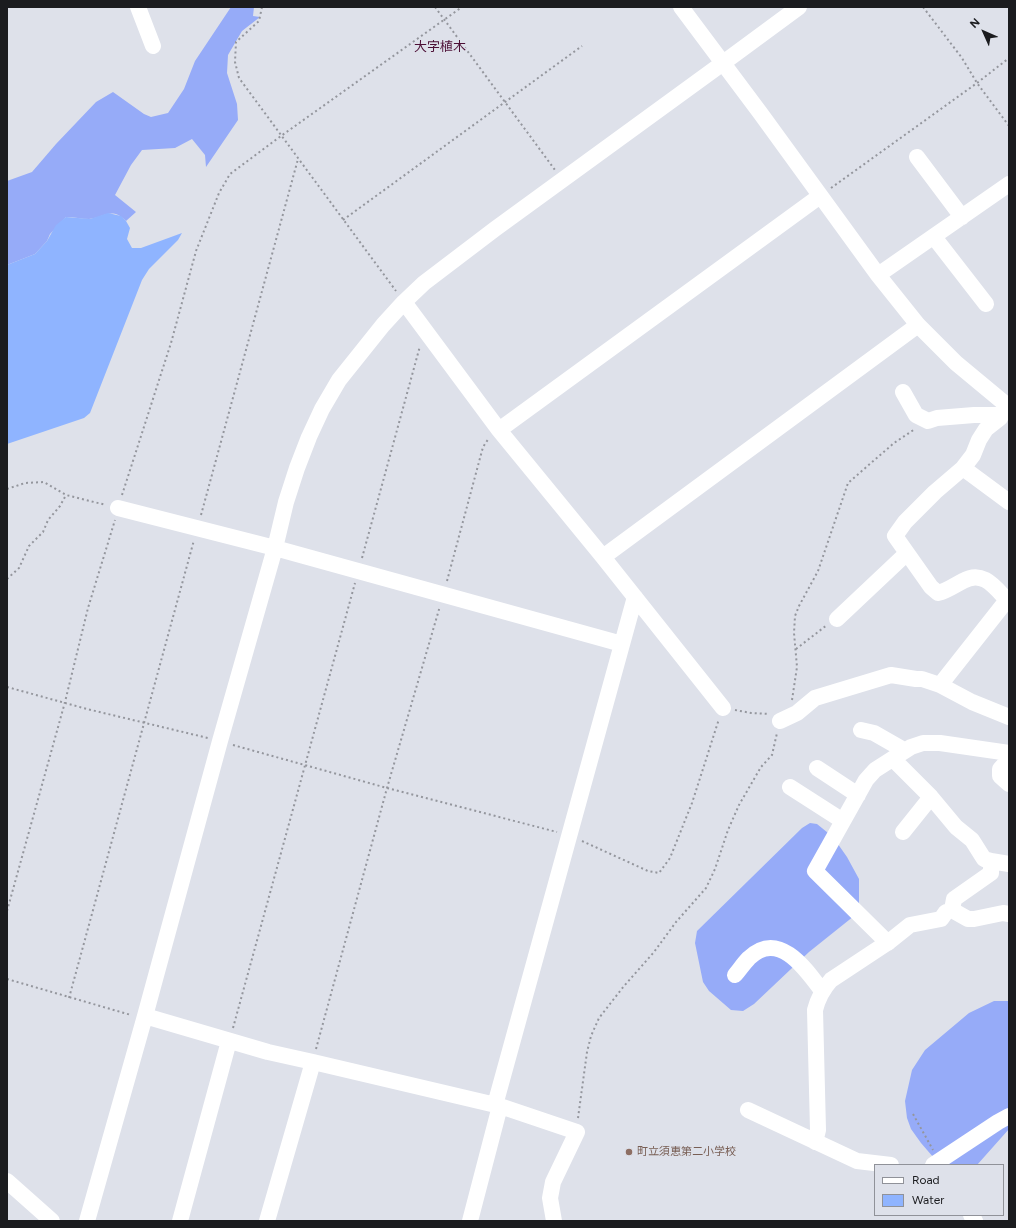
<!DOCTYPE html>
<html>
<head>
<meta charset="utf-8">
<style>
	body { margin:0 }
	#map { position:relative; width:1016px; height:1228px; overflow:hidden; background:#dee1ea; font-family:Figtree,sans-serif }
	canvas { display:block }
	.frame { position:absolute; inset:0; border:8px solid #1b1c1f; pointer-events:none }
	.legend { position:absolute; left:874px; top:1164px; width:130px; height:52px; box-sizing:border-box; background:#dee1ea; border:1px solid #909299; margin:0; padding:5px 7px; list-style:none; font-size:12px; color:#1b1c1f }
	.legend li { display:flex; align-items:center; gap:8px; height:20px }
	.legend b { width:20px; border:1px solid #909299 }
	.north { position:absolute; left:964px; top:12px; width:40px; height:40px; -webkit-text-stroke:3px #dee1ea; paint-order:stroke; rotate:315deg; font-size:11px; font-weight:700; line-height:16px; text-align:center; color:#1b1c1f }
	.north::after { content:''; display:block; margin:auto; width:14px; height:18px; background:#1b1c1f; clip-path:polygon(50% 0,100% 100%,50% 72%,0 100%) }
</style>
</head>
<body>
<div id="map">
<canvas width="1016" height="1228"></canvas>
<div class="frame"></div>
<ul class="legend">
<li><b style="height:5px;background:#fff"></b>Road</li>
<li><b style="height:11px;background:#8fb4ff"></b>Water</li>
</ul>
<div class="north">N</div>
</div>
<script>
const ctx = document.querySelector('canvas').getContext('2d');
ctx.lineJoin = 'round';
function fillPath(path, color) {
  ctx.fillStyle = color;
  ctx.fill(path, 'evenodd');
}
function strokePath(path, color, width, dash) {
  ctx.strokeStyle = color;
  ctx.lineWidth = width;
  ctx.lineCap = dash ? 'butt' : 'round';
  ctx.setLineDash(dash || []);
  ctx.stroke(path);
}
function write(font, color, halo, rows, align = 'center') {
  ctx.font = font + ' Figtree,"Noto Sans JP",sans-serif';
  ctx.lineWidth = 3;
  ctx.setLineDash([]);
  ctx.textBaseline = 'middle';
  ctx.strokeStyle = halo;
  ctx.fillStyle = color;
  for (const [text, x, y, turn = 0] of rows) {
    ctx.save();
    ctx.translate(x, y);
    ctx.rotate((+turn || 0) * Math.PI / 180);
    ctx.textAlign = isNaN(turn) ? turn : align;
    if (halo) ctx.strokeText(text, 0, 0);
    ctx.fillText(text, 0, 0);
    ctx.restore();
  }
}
const forest = new Path2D(`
	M231 7H254L253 16 260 17 242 31 228 55 227 73 237 104 238 120 206 167 205 155 192 139 175 148 142 150 131 165 115 195 136 212 126 221C111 206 104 218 89 219 82 219 74 217 66 217L50 234 47 241 35 254 7 265V181L32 172 56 144 96 102 113 92 144 114 151 117 168 113 184 89 195 61Z
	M810 823 817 824 833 837 847 857 859 879V906L854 916 809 952 754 1004 743 1011 731 1010 709 991 703 982 695 943 697 931 802 828Z
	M994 1001H1009V1129L977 1165H940L921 1143 911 1129 907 1118 905 1101 912 1070 925 1050 969 1013Z`);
const water = new Path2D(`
	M108 213 121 216 126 221 130 228 127 239 132 248H141L182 233 178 240 149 269 142 280 90 413 84 418 7 444V265L35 254 47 241 56 225 66 217 90 219Z`);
const path = new Path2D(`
	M262 7 259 21 236 42 235 62 239 78 396 291
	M435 7 555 170
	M923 7 962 58 977 83 1009 126
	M831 188 977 83 1009 58
	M343 220 582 46
	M7 489 25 483 44 482 66 495 106 505
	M122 495 171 343 196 251 219 193 230 174 281 136 462 7
	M201 515 298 159
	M362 558 420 346
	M7 579 19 568 29 546 43 532 48 520 60 506 66 495
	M447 581 483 447 489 438
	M796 649 827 625
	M7 687 87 709 208 738
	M792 700 797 667 794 633 795 616 799 606 818 571 848 483 894 443 915 429
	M735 710 751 713 769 714
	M233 745 387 788 557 832
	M582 841 648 871 659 873 670 858 692 803 719 719
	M7 911 65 702 88 608 115 520
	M7 979 131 1015
	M69 998 194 540
	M233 1028 355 583
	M316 1049 387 788 440 606
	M913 1114 933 1150
	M578 1118 587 1052 591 1036 599 1018 624 986 654 952 676 922 706 888 715 869 728 830 739 805 761 767 772 755 777 733`);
const minor = new Path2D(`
	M138 7 153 46
	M681 7 761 114 878 275 918 325 956 363 1009 407
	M917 157 962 217
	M934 237 986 304
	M878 275 1009 184
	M404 302 499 430 603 557 723 708
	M903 392 916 415 928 421 937 418 974 415H1001
	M1008 406 1003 411 1000 418 986 429 979 440 973 455 963 468 1009 502
	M499 430 820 196
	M963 468 935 492 905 522 895 536 931 587 938 593C947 591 955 585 963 581 984 569 996 589 1009 602
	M118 508 275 548 622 644
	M603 557 918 325
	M837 619 907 553
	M940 685 1007 600
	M780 721 797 713 815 698 891 675 916 679H922L940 685 972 702 1009 717
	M861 730 874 733 902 749 904 751
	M893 759 931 797 956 827 972 840 984 859 991 861 1009 864
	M1009 759 1000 769V776L1009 784
	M817 768 858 795
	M790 787 843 821
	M903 832 931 797
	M952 910 954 899 991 873V861
	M888 943 815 871 866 780 875 770 911 747 923 743H940L1009 753
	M735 975C740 969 744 963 749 958 779 930 805 968 822 991
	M145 1016 268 1052 313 1062 500 1106 577 1132 553 1182 550 1198 554 1221
	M495 1105 635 597
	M748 1110 857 1161 891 1165
	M815 1142 818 1130 815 1010C818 998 822 990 831 980L890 941 910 925 941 919 946 912 952 910 968 919H974L1003 913 1009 914
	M933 1165 998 1122 1009 1116
	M7 1181 52 1221
	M971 1215 975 1221
	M87 1221 145 1016 220 741 275 548 286 502 297 468 309 437 322 409 339 380 383 325 404 302 424 283 495 229 723 63 799 7
	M180 1221 229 1041
	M267 1221 313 1062
	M470 1221 500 1106`);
const markers = [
	[629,1152,4,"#8d6e63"]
];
const educationNames = [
	["町立須恵第二小学校",637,1152]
];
const quarterNames = [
	["大字植木",440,47]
];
fillPath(forest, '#96abf8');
fillPath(water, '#8fb4ff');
strokePath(path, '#94969d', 2, [2, 3]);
strokePath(minor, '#fff', 16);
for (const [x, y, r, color] of markers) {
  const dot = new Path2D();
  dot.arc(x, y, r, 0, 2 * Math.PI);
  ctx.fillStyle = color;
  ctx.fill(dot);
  strokePath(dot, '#dee1ea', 1.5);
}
write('11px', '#785e54', '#dee1ea', educationNames, 'left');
write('13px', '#4c0f35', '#dee1ea', quarterNames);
</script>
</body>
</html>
